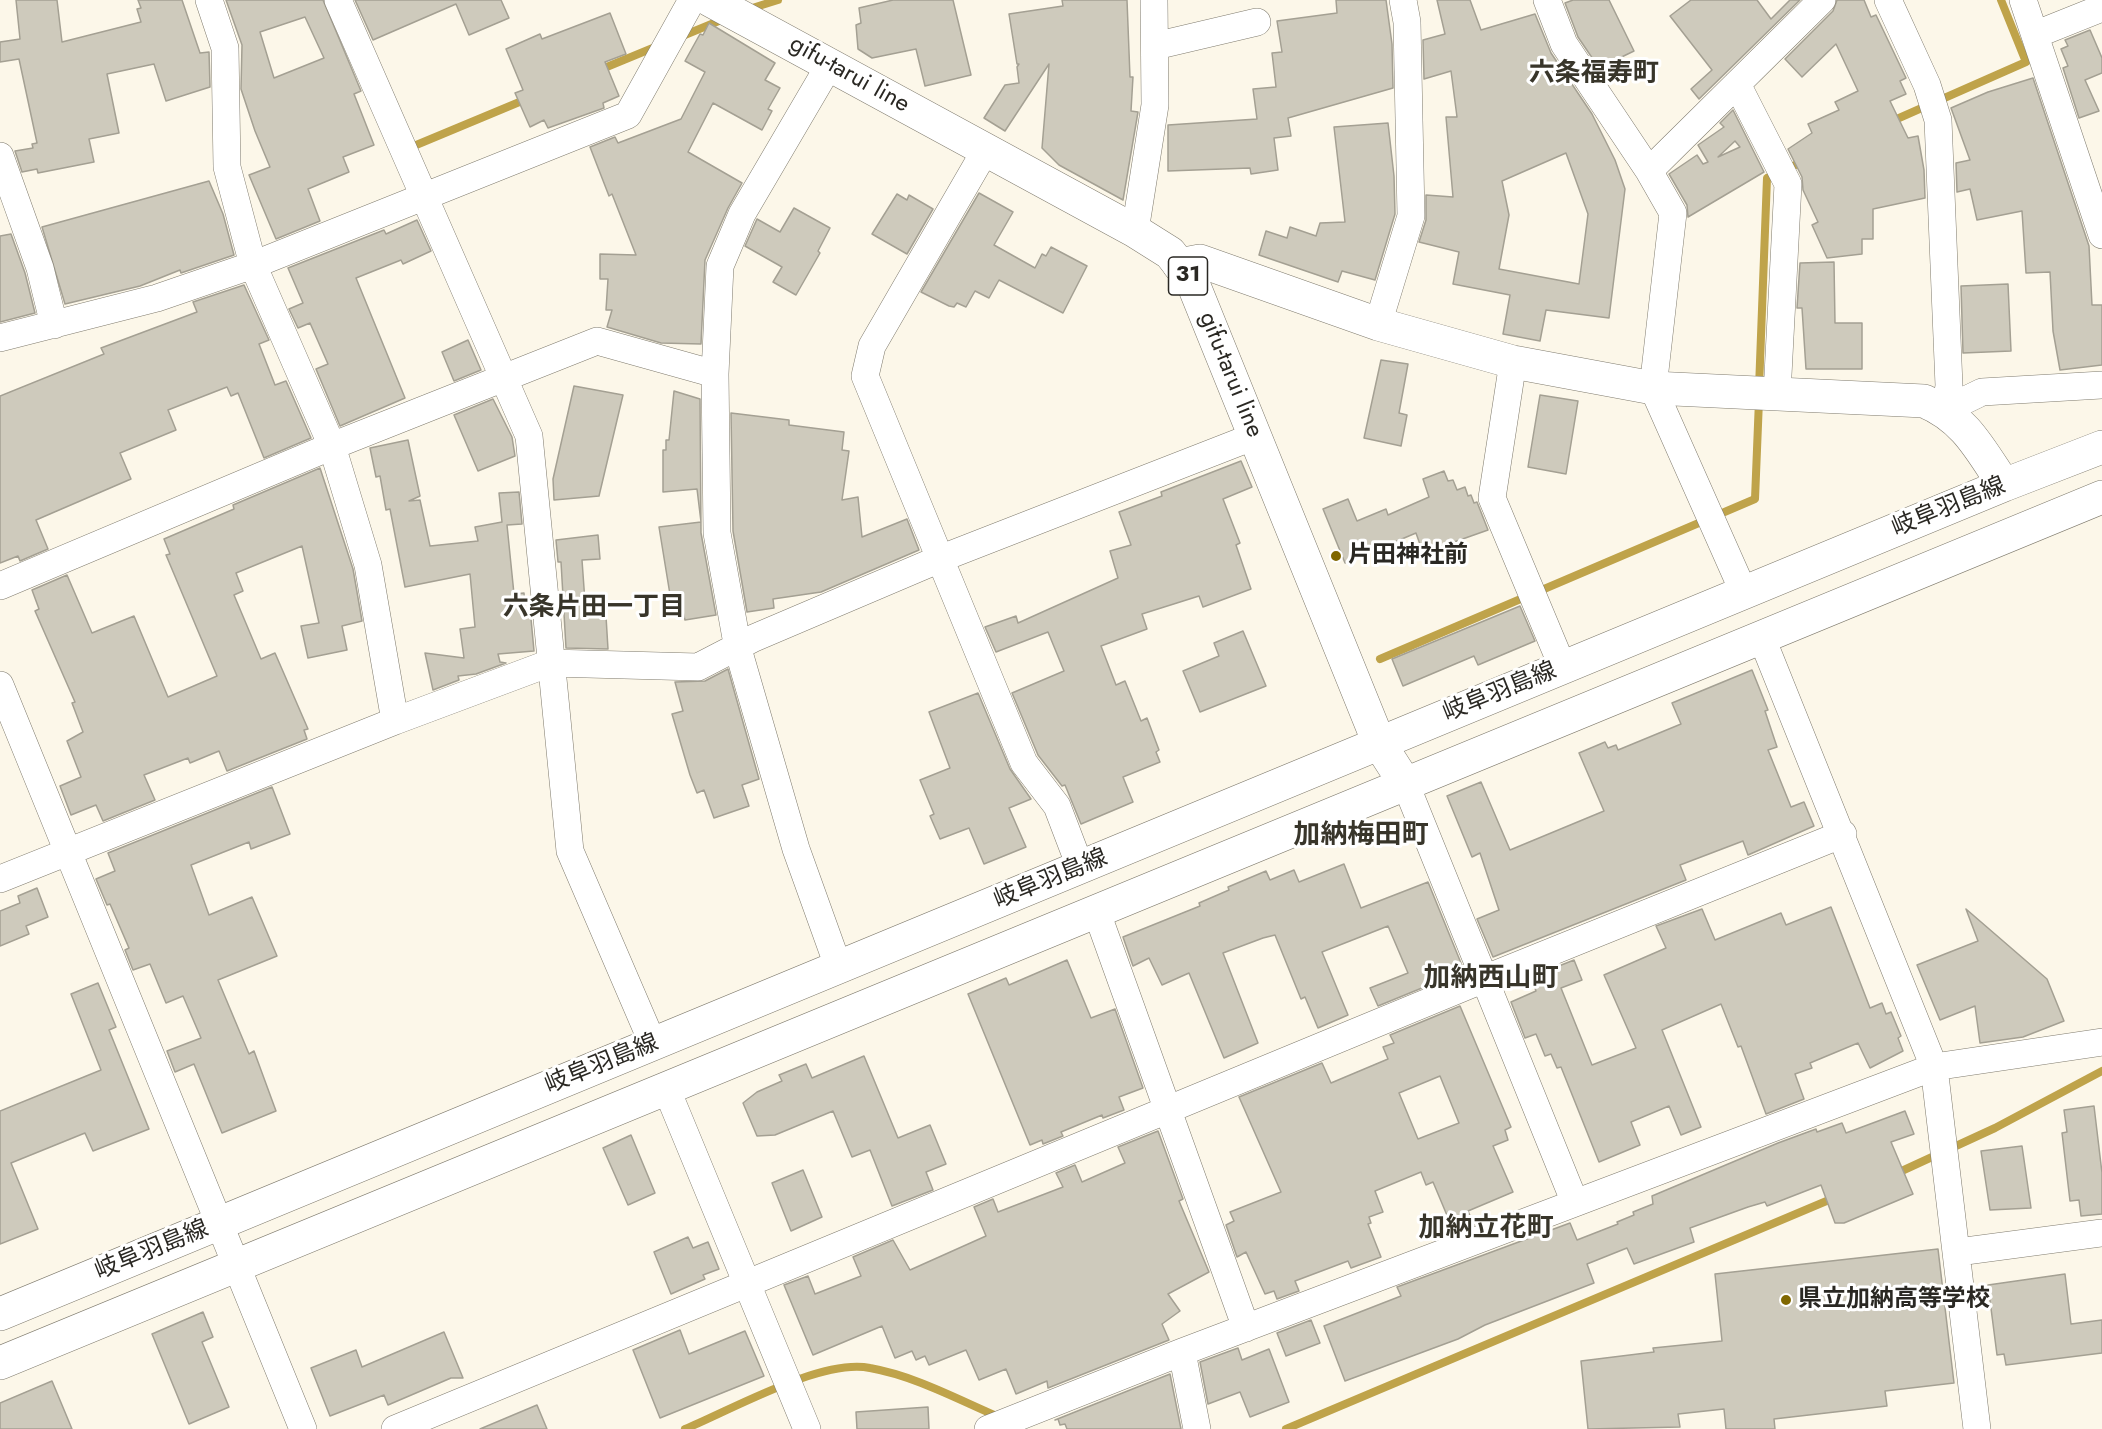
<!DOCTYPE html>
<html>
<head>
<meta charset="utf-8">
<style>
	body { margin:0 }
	canvas { display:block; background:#fcf7e9 }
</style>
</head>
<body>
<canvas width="2102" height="1429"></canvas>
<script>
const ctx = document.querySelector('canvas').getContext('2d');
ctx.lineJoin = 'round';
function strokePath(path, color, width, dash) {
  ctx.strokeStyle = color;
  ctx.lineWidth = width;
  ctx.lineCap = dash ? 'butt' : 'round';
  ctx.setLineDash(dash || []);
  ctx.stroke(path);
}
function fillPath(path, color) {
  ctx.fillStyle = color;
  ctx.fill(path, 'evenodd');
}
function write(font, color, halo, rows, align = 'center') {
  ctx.font = font + ' Jost,"Noto Sans JP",sans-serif';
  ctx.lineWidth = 6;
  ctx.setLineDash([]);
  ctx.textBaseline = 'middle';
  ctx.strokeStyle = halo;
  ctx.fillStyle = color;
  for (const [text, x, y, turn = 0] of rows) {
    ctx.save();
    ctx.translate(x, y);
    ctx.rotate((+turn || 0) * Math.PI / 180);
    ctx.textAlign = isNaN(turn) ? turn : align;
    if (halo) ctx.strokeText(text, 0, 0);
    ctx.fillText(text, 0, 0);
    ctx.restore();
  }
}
const stream = new Path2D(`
	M746 10 778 0
	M680 37 726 18
	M597 71 660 45
	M1890 122 2026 62 2001 0
	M409 148 529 98
	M1759 388 1767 178 1804 161
	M1380 659 1755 499 1759 400
	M1893 1175 1995 1128 2102 1071
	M685 1429C731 1410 822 1358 870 1368 915 1376 957 1399 999 1417
	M1286 1429 1836 1197`);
const building = new Path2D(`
	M16 0H57L62 42 141 22 137 9 141 8 138 0H182L200 53 209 52 210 87 166 101 154 64 107 74 119 133 89 139 94 162 38 173 37 169 22 172 15 151 33 148 32 144 37 143 19 59 0 62V42L20 39Z
	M226 0H323L361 91 354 94 374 145 343 157 349 172 308 189 320 221 276 239 249 175 270 167 255 131 241 89 242 45ZM305 17 324 58 274 78 260 32Z
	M355 0H501L509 18 469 35 456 4 373 40Z
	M893 0H953L971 75 925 86 916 49 872 58 858 49 856 25 861 23 859 8Z
	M1062 0H1127L1130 77H1133L1131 111 1138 112 1123 200 1059 165 1042 148 1049 64 1005 131 984 118 1005 85 1019 83 1017 67 1019 64H1017L1009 14 1063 6Z
	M1336 0H1386L1392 44 1393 88 1288 118 1291 136 1274 138 1278 170 1251 174 1250 168 1168 171V125L1257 119 1253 89 1276 87 1272 53 1282 52 1277 21 1337 13Z
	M1437 0H1470L1481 30 1535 14 1551 53 1592 114 1615 160 1625 189 1609 318 1546 310 1540 341 1503 334 1510 295 1453 284 1459 252 1419 242 1426 220V195L1453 197 1446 117H1457L1451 71 1424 79 1423 40 1445 34ZM1566 153 1588 214 1579 284 1499 269 1509 215 1502 181Z
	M1573 0H1609L1634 51 1599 68 1578 37 1565 3Z
	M1691 0H1757L1771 19 1790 0H1800L1699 99 1691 89 1712 70 1670 16Z
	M1837 0H1864L1871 17 1876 15 1906 78 1900 81 1906 94 1890 101 1908 138 1918 136 1924 170 1925 198 1873 209V239H1862V254L1827 258 1812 225 1818 222 1803 190 1802 177 1788 149 1812 133 1808 124 1839 110 1835 102 1858 91 1836 44 1802 77 1785 59 1833 11Z
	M610 13 626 54 605 62 619 96 603 103 604 108 548 128 544 120 530 127 515 93 523 90 506 49 540 34 542 39Z
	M709 23 775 63 765 80 780 88 768 109 772 111 762 130 713 103 688 152 742 183 728 208 705 260 701 344 661 343 607 327 612 310H606L608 279H600V254L636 255 612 194 609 196 590 147 615 137 618 143 681 119 705 72 685 61 700 34 703 35Z
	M2090 30 2102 58V73L2085 80 2099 111 2079 118 2063 68 2068 66 2061 49 2068 46 2065 40Z
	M2033 78 2089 246 2092 305H2102V365L2060 370 2053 331 2050 272 2026 273 2022 211 1977 220 1970 189 1957 192 1956 163 1970 160 1951 108 1988 92Z
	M1733 110 1764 172 1688 217 1687 205 1669 174 1697 155 1703 164 1708 162 1698 145 1724 127 1720 123ZM1735 141 1740 147 1718 157Z
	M1388 123 1394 176 1395 214 1375 280 1342 271 1338 282 1259 255 1266 231 1287 238 1290 227 1316 236 1320 223 1345 222 1334 127Z
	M209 181 223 214 234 255 181 273 180 270 140 286 65 304 42 227Z
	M979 193 1013 212 994 245 1035 268 1042 254 1046 256 1051 247 1087 266 1063 313 999 280 989 298 975 291 966 307 957 303 954 307 949 306 921 292Z
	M897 194 907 200 909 195 933 209 907 254 872 234Z
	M794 208 830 228 818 251 820 253 796 295 773 282 782 267 745 246 757 219 780 232Z
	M417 220 431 251 403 264 401 260 356 278 405 398 340 426 316 369 328 364 310 323 298 328 289 309 303 303 288 268 384 230 386 234Z
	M11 234 25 273 35 313 0 322V236Z
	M1834 262 1835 323H1862V369H1806L1802 308H1797L1800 263Z
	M2008 284 2011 351 1963 353 1961 286Z
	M244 285 269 340 259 344 275 385 286 381 311 438 264 458 238 393 231 396 227 387 168 410 176 430 120 453 131 479 36 520 48 549 20 561 18 556 0 563V396L104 354 101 348 197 312 193 302Z
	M468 340 481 370 454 381 442 352Z
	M1381 360 1408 364 1399 413 1407 415 1401 446 1364 438Z
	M574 386 623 395 599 496 554 500 553 479Z
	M674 391 700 399 701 533 716 615 685 620 683 612 673 613 659 527 701 522 697 489 663 492V450H666V440H669Z
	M1540 395 1578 401 1566 474 1528 467Z
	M493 399 512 437 515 456 478 471 454 415Z
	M731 413 789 420V425L844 432 842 450 849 451 842 500 858 497 862 537 907 519 919 550 821 592 773 599 774 608 747 612 733 531Z
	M408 440 420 496 409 501 420 500 430 546 478 541 475 527 502 522 499 493 519 492 522 524 507 525 514 594 524 593 525 608H530L534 651 498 654 500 662 506 663 476 674 458 676 459 680 433 690 425 653 464 658 460 629 475 627 470 574 405 587 390 509 386 510 380 476 376 477 370 448Z
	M1241 461 1252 487 1223 499 1240 543 1236 545 1251 589 1203 607 1199 596 1142 614 1147 629 1101 646 1116 685 1125 681 1141 721 1147 718 1159 750 1156 752 1160 762 1123 777 1133 802 1081 824 1065 785 1062 786 1038 755 1012 693 1064 671 1048 632 996 652 985 627 1016 616 1018 623 1118 578 1110 551 1131 545 1119 512 1162 496 1161 492Z
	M320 468 353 569 362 621 342 626 347 650 308 658 301 626 319 623 302 546 236 573 243 591 234 595 261 659 275 653 308 729 304 730 307 739 227 771 219 751 190 763 188 758 144 775 155 800 103 821 96 805 71 815 60 786 81 777 67 741 83 732 72 703 75 702 35 611 39 609 32 590 67 575 92 633 134 616 168 697 217 676 166 555 170 554 164 539 234 509 233 505Z
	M1444 471 1448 481 1453 480 1457 490 1465 487 1468 496 1471 495 1474 503 1477 502 1488 530 1423 553 1416 533 1345 563 1323 509 1348 499 1357 521 1386 509 1388 515 1429 497 1423 479Z
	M598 535 600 559 582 560 585 602 605 600 608 649 566 648 561 562H558L556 540Z
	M1520 606 1535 641 1478 665 1474 656 1403 686 1392 659Z
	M1243 631 1266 686 1200 712 1183 671 1219 656 1214 643Z
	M728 669 759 779 742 785 749 806 714 818 704 790 697 793 690 775 672 714 683 711 675 682 705 681Z
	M1752 670 1768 710 1765 711 1777 747 1768 750 1791 807 1804 802 1814 826 1748 855 1743 841 1680 865 1686 880 1493 957 1477 919 1499 910 1480 853 1472 857 1447 796 1481 782 1510 850 1604 811 1579 753 1605 742 1608 748 1616 745 1618 750 1681 724 1672 703Z
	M978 693 1010 769 1031 799 1009 808 1026 847 984 864 969 828 940 839 930 816 934 814 920 780 950 768 929 712Z
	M272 787 290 834 251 849 249 842 191 865 209 915 252 897 277 956 218 980 249 1054 254 1051 276 1111 222 1133 194 1064 175 1072 167 1051 201 1038 183 996 166 1003 150 964 133 970 125 950 129 948 110 904 107 905 96 879 115 871 108 853Z
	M1344 864 1361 908 1428 882 1463 968 1461 972 1378 1006 1370 988 1408 973 1388 926 1322 952 1348 1015 1318 1028 1305 997 1301 999 1275 935 1263 938 1223 953 1258 1043 1224 1058 1189 973 1162 985 1149 958 1133 966 1123 937 1200 906 1199 903 1229 890 1228 887 1266 871 1270 880 1294 870 1299 882Z
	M37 888 48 917 26 926 29 934 0 946V911L20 903 18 896Z
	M1831 907 1870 1008 1882 1003 1886 1014 1891 1012 1901 1036 1898 1038 1903 1051 1870 1068 1858 1043 1810 1063 1812 1068 1795 1074 1804 1099 1766 1114 1741 1046 1738 1047 1721 1004 1662 1030 1701 1127 1681 1135 1669 1106 1631 1122 1640 1145 1599 1162 1561 1067 1557 1068 1551 1054 1545 1056 1536 1034 1525 1038 1511 1002 1536 991 1531 977 1574 960 1582 980 1561 988 1592 1065 1636 1048 1604 975 1666 948 1656 926 1702 909 1715 940 1781 913 1786 925Z
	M1966 909 2047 979 2064 1021 2023 1037 1980 1043 1975 1006 1940 1020 1917 965 1978 941Z
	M1067 960 1091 1018 1115 1009 1143 1088 1119 1097 1124 1110 1103 1118 1102 1115 1061 1132 1063 1136 1043 1144 1042 1140 1030 1145 968 994 1006 978 1009 985Z
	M98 983 116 1027 109 1030 149 1129 93 1151 85 1133 11 1163 38 1229 0 1244V1111L101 1070 71 994Z
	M1460 1006 1511 1127 1505 1130 1508 1140 1493 1146 1513 1192 1468 1211 1474 1225 1454 1232 1433 1182 1426 1185 1421 1172 1375 1191 1383 1212 1369 1217 1371 1223 1368 1224 1381 1257 1351 1268 1348 1261 1295 1281 1299 1291 1277 1299 1274 1291 1265 1294 1246 1252 1237 1257 1226 1225 1234 1221 1230 1212 1281 1192 1239 1097 1322 1063 1331 1083 1388 1059 1383 1047 1394 1043 1390 1035ZM1440 1076 1459 1123 1418 1139 1399 1093Z
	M864 1056 898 1138 930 1125 946 1164 926 1172 933 1190 892 1206 870 1150 852 1157 833 1111 775 1135 757 1136 743 1103 757 1092 782 1081 779 1075 806 1064 812 1078Z
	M2094 1106 2102 1173V1214L2081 1216 2079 1200 2070 1201 2062 1133 2067 1132 2064 1110Z
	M1905 1111 1914 1134 1891 1142 1913 1194 1844 1223H1835L1821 1185 1767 1206 1765 1202 1748 1207 1690 1228 1694 1242 1634 1264 1627 1248 1587 1264 1594 1283 1485 1325 1458 1339 1345 1381 1324 1326 1401 1296 1397 1287 1570 1223 1577 1240 1618 1224 1617 1222 1634 1215 1633 1212 1653 1204 1652 1196 1778 1143 1816 1129 1817 1132 1842 1123 1846 1133Z
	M1158 1131 1183 1199 1179 1201 1209 1272 1168 1294 1180 1311 1162 1324 1169 1340 1048 1388 1047 1381 1016 1394 1006 1369 979 1380 966 1350 929 1365 925 1356 916 1360 912 1351 895 1358 882 1326 813 1355 784 1285 808 1276 815 1294 861 1276 853 1257 893 1240 910 1270 986 1236 974 1207 993 1199 998 1212 1063 1187 1056 1173 1075 1165 1082 1182 1125 1163 1118 1147Z
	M631 1135 655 1193 628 1205 603 1148Z
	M2022 1146 2031 1208 1990 1210 1981 1151Z
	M803 1170 822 1217 791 1231 772 1183Z
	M688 1237 693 1248 708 1242 719 1269 703 1275 705 1279 671 1294 654 1252Z
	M1938 1249 1954 1383 1885 1391 1887 1406 1774 1419 1775 1429H1726L1724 1409 1678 1414 1680 1427 1588 1429 1581 1361 1654 1352 1653 1348 1722 1341 1715 1274Z
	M2065 1274 2071 1324 2102 1320V1353L2006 1365 2004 1354 1997 1355 1988 1285Z
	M203 1312 213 1337 202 1342 229 1407 189 1424 152 1334Z
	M1311 1320 1320 1343 1286 1356 1277 1333Z
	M680 1330 689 1354 745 1331 764 1376 660 1418 633 1350Z
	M444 1332 463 1378H451L388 1405 384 1395 330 1416 311 1368 356 1350 362 1367Z
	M1238 1348 1242 1360 1269 1349 1289 1402 1250 1417 1240 1392 1208 1404 1200 1362Z
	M1170 1374 1181 1429H1067L1065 1424 1060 1425 1058 1419 1055 1420Z
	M52 1381 72 1429H0V1403Z
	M537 1405 547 1429H480Z
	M928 1407 929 1429H857L856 1412Z`);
const street = new Path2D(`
	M209 0 225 48 227 167 253 265 332 446 368 565 395 721
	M338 0 529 436 570 851 653 1044
	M1547 0 1564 44 1649 171 1673 213 1653 388 1744 593
	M1888 0 1927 85 1938 120 1949 386 1945 410
	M2023 0 2102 235
	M2037 34 2102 8
	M1155 46 1257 22
	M830 64 742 214 720 266 715 374 717 533 738 649 796 849 838 966
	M1737 84 1788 184 1777 394
	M985 151 872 346 865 376 1024 763 1057 806 1081 869
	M0 156 40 268 54 325
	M1649 171 1822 0
	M1135 231 1155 105 1154 0
	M1378 324 1411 216 1407 22 1403 0
	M0 338 157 298 253 265 628 115 692 0
	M1513 362 1492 498 1563 668
	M1945 410 1982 392 2102 385
	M0 586 332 446 597 341 715 374
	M1761 636 1934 1067 1977 1429
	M0 685 303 1429
	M1406 785 1575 1203
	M0 879 395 721 550 663 698 667 754 638 942 558 1255 436
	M1096 910 1246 1328
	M667 1090 807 1429
	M1958 1252 2102 1233
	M1182 1352 1197 1429
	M395 1429 1484 979 1843 834
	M988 1429 1182 1352 1934 1067 2102 1042`);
const secondary = new Path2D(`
	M1179 265 1200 261 1378 324 1513 362 1653 388 1924 401C1965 418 1980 449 2004 485
	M0 1314C668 1038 1336 762 2004 485L2102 447
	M0 1363 2102 497`);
const primary = new Path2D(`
	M710 0 1135 231 1170 253 1192 281 1379 743 1406 785`);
const markers = [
	[1336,556,6,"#806700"],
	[1786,1300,6,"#806700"]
];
const shields = [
	[1188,276,39]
];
const shieldNames = [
	["31",1188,276]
];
const streetNames = [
	["gifu-tarui line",849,75,29],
	["gifu-tarui line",1230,375,68],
	["岐阜羽島線",1949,508,-22],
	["岐阜羽島線",1500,693,-22],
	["岐阜羽島線",1051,880,-22],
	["岐阜羽島線",602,1065,-22],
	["岐阜羽島線",152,1251,-22]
];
const poiNames = [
	["片田神社前",1348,556],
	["県立加納高等学校",1798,1300]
];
const neighbourhoodNames = [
	["六条福寿町",1594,75],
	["六条片田一丁目",594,609]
];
const quarterNames = [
	["加納梅田町",1361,836],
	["加納西山町",1491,979],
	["加納立花町",1486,1229]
];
strokePath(stream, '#bfa34a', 8);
fillPath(building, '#cecabc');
strokePath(building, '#a4a093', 1.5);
strokePath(street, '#807c6f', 28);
strokePath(secondary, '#807c6f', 34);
strokePath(primary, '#807c6f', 34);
strokePath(street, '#fff', 27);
strokePath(secondary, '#fff', 33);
strokePath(primary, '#fff', 33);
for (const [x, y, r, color] of markers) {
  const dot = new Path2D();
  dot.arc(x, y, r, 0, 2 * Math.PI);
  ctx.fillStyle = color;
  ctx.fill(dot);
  strokePath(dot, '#fff', 2);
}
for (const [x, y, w] of shields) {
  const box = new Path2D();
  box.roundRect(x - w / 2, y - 19, w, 38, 4.5);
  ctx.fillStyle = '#fff';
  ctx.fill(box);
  strokePath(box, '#2a2823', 1.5);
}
write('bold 22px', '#2a2823', null, shieldNames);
write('24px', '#2a2823', '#fff', streetNames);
write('bold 24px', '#2a2823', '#fff', poiNames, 'left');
write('bold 26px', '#38352a', '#fff', neighbourhoodNames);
write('bold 27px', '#38352a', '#fff', quarterNames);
</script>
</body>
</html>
